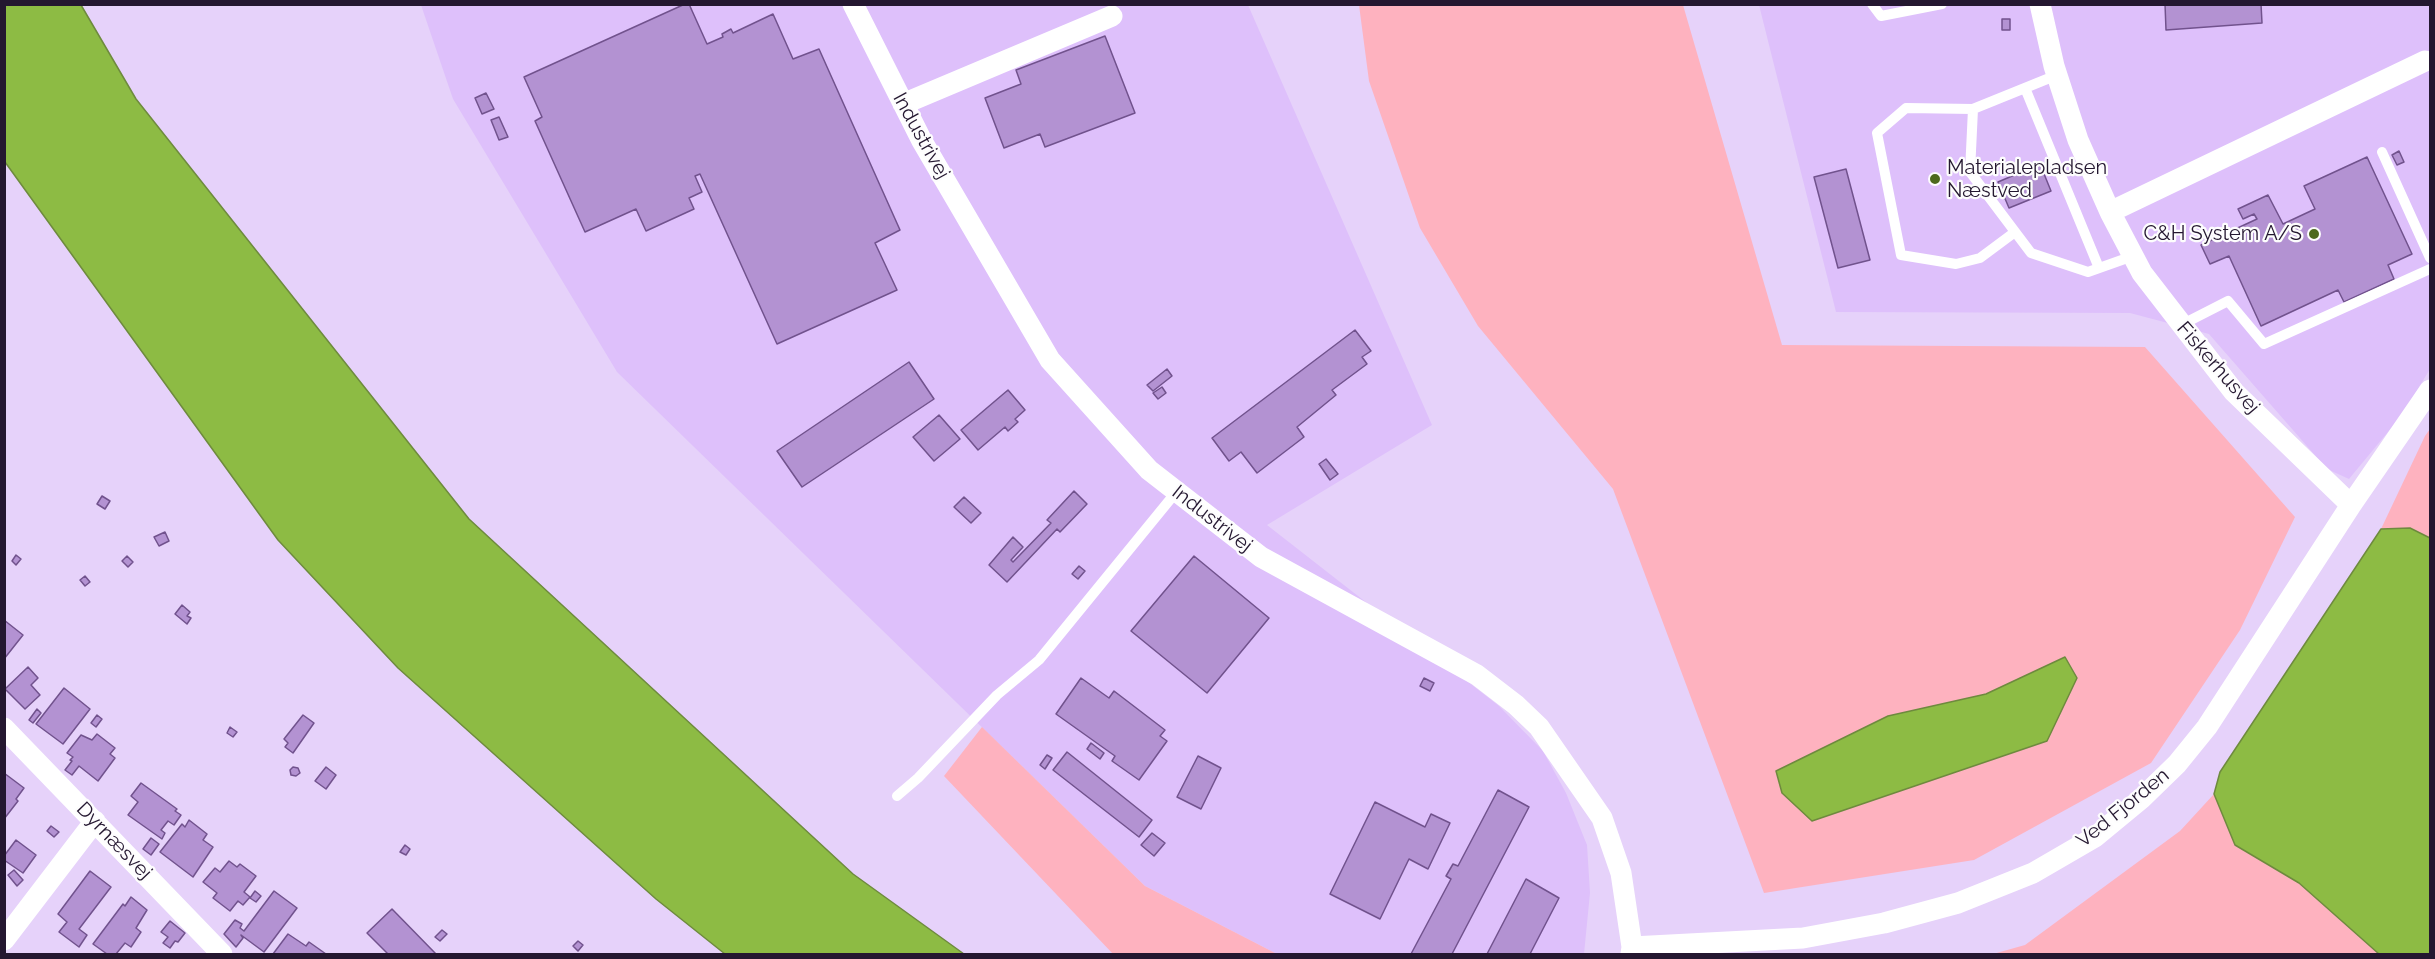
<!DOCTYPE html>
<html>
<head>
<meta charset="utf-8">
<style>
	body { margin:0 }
	#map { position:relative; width:2435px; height:959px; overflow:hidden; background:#e6d2fa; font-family:Raleway,sans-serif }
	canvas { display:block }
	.frame { position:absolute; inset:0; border:6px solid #241730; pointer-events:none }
</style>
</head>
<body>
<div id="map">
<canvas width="2435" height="959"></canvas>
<div class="frame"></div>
</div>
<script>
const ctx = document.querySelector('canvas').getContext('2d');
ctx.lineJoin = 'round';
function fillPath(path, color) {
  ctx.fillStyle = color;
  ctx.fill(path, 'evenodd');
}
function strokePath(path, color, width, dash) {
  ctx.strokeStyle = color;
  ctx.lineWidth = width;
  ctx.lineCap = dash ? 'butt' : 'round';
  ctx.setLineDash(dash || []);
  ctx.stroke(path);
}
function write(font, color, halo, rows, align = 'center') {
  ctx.font = font + ' Raleway,sans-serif';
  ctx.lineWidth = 4.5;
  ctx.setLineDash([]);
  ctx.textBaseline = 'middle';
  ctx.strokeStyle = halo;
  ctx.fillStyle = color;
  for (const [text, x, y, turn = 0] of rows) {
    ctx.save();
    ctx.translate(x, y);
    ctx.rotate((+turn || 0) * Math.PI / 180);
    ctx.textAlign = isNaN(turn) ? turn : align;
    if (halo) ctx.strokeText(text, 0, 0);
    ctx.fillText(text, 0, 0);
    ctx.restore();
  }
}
const built = new Path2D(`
	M421 5H1248L1432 425 1267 525 1499 706 1543 751 1566 793 1587 845 1590 893 1584 954H1277L1145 886 617 372 453 99Z
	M1759 5H2430V369L2402 415 2349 479 2327 469 2209 334 2130 313 1836 312Z`);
const green = new Path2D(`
	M1359 5H1683L1782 345 2145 347 2295 517 2240 630 2151 763 1974 860 1764 893 1613 489 1478 326 1420 228 1369 81ZM2065 657 2077 678 1776 771 1888 716 1986 694Z
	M2430 429V538L2410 528 2381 529 2425 436Z
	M982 727 1145 886 1277 954H1113L944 776Z
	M2214 794 2235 845 2299 883 2379 954H1993L2025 945 2180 831Z`);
const water = new Path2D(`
	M4 5H81L136 99 469 519 853 874 964 954H725L656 899 398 668 278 540 5 162Z
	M2410 528 2430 538V954H2379L2299 883 2235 845 2214 794 2220 772 2381 529Z
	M2065 657 2077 678 2047 741 1812 821 1782 793 1776 771 1888 716 1986 694Z`);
const building = new Path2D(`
	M685 4H689L707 44 723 37 722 34 731 29 733 33 773 14 793 59 819 49 900 230 875 243 897 290 777 344 700 174 695 176 702 192 689 198 694 209 646 231 636 209 585 232 535 121 542 117 524 77Z
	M2165 4H2261L2262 23 2166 30Z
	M2002 19H2010V30H2002Z
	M1105 36 1135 113 1045 147 1040 134 1004 148 985 98 1021 84 1016 70Z
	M486 93 494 109 482 114 475 98Z
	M499 117 508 137 499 140 491 120Z
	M2399 151 2404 162 2397 165 2392 155Z
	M2367 157 2412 254 2388 265 2394 279 2344 302 2338 290 2261 326 2229 256 2210 264 2201 245 2257 219 2254 214 2243 219 2238 209 2268 195 2283 224 2315 209 2304 186Z
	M2040 164 2051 191 2009 208 1998 182Z
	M1846 169 1870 260 1838 268 1814 177Z
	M1355 330 1371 351 1362 357 1367 364 1332 390 1336 395 1297 427 1304 437 1257 473 1241 452 1229 461 1212 438Z
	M909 362 934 399 802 487 777 451Z
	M1167 369 1172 376 1153 391 1147 385Z
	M1162 387 1166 393 1158 399 1153 393Z
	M1008 390 1025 410 1015 419 1018 422 1008 431 1005 427 978 450 961 430Z
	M939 415 960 439 934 461 913 437Z
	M1326 459 1338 474 1330 480 1319 464Z
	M1074 491 1087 504 1060 532 1057 529 1007 582 989 565 1013 537 1023 547 1011 560 1013 562 1051 523 1047 520Z
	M102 496 110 501 105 509 97 504Z
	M964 497 981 513 971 523 954 507Z
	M165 532 169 541 159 546 154 537Z
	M16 555 21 559 16 565 12 561Z
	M127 556 133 562 128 567 122 561Z
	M1194 556 1269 618 1207 693 1131 631Z
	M1079 566 1085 571 1078 579 1072 574Z
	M85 576 90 582 85 586 80 580Z
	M182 605 190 612 187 616 191 618 187 624 175 614Z
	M4 620 23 635 4 659Z
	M28 667 38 678 31 685 40 695 25 709 5 689Z
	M1081 678 1109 698 1114 691 1165 730 1160 736 1167 741 1139 780 1112 761 1115 756 1056 714Z
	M1424 678 1434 683 1430 691 1420 686Z
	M64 688 90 709 63 744 36 724Z
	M37 709 41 713 33 723 29 720Z
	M97 715 102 719 96 727 91 723Z
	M303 715 314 723 293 753 285 747 288 743 284 739Z
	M230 727 237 732 233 737 227 733Z
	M97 734 115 748 110 754 115 758 98 781 79 766 72 775 65 770 72 761 70 760 73 757 67 753 81 735 92 740Z
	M1091 743 1104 753 1100 759 1087 749Z
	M1067 752 1152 820 1139 837 1053 770Z
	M1047 755 1052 758 1045 769 1040 765Z
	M1198 756 1221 768 1201 809 1177 797Z
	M293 767 298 768 300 773 296 776 291 775 290 770Z
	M326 767 336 775 326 789 315 781Z
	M4 773 24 788 16 799 18 801 4 819Z
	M141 783 177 809 175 811 181 815 174 825 168 821 161 830 165 833 162 839 128 815 138 802 131 796Z
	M1498 790 1529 807 1452 954H1411L1451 879 1446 876 1453 864 1458 866Z
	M1375 802 1425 827 1431 814 1450 823 1428 869 1409 859 1380 919 1330 894Z
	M189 820 207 834 203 840 213 847 193 877 160 852 182 824 185 827Z
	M51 826 59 832 54 837 47 831Z
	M1152 833 1165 843 1154 856 1141 845Z
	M151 838 159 844 151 855 143 849Z
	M16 840 36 855 23 873 4 860V856Z
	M405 845 410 849 406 855 400 852Z
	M229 861 237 867 240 864 256 876 244 892 250 897 243 905 238 901 230 911 213 898 217 893 203 882 215 868 220 872Z
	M14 870 23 880 17 886 8 875Z
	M90 871 111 887 79 929 87 935 79 947 59 932 67 922 58 914Z
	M1526 879 1559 898 1530 954H1487Z
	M255 891 261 896 256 902 250 898Z
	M274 891 297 908 264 952 241 935 243 938 236 947 224 934 235 920 242 924 240 928 244 931Z
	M131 897 147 910 136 928 141 932 131 947 125 943 116 954H107L93 944 123 904 125 906Z
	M392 909 436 954H388L367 933Z
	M170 921 185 933 178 942 175 941 170 948 163 943 168 937 161 932Z
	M442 930 447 934 440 941 435 937Z
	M288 934 306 946 309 942 326 954H273Z
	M578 941 583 945 578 951 573 946Z`);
const service = new Path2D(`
	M1872 4 1881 16 1942 4
	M2057 75 1973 109 1970 172 2031 253 2088 272 2133 256
	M2025 88 2099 268
	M1973 109 1906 108 1877 133 1901 255 1956 264 1980 258 2015 232
	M2382 152 2430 258
	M2181 325 2228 301 2264 344 2430 269
	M897 796 918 778 997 695 1039 660 1177 491`);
const minor = new Path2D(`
	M853 4 922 141 1050 360 1149 470 1261 557 1477 675 1516 705 1539 727 1602 818 1621 873 1632 947 1631 954
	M2040 4 2054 66 2078 140 2110 212 2142 273 2234 392 2351 505
	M903 104 1112 16
	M2110 212 2425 61
	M4 728 222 954
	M4 940 95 821
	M1632 947 1803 938 1884 923 1958 903 2033 873 2095 837 2141 799 2177 764 2207 727 2351 505 2430 390`);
const markers = [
	[1935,179,6,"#4d691d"],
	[2314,234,6,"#4d691d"]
];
const streetNames = [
	["Industrivej",921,136,61],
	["Fiskerhusvej",2218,368,49],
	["Industrivej",1212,519,38],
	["Ved Fjorden",2123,808,-39],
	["Dyrnæsvej",114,841,46]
];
const poiNames = [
	["Materialepladsen",1947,168],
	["Næstved",1947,191],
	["C&H System A/S",2302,234,"right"]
];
fillPath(built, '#dec0fb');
fillPath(green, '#feb2bf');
fillPath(water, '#8dbb44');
strokePath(water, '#6e8a3e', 1.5);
fillPath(building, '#b392d2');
strokePath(building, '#71528d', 1.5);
strokePath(service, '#fff', 10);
strokePath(minor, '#fff', 21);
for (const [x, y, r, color] of markers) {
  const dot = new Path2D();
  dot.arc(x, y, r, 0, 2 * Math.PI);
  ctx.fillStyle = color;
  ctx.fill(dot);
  strokePath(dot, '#fdfdfd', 2);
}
write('20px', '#241730', '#fdfdfd', streetNames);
write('20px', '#241730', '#fdfdfd', poiNames, 'left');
</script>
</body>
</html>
